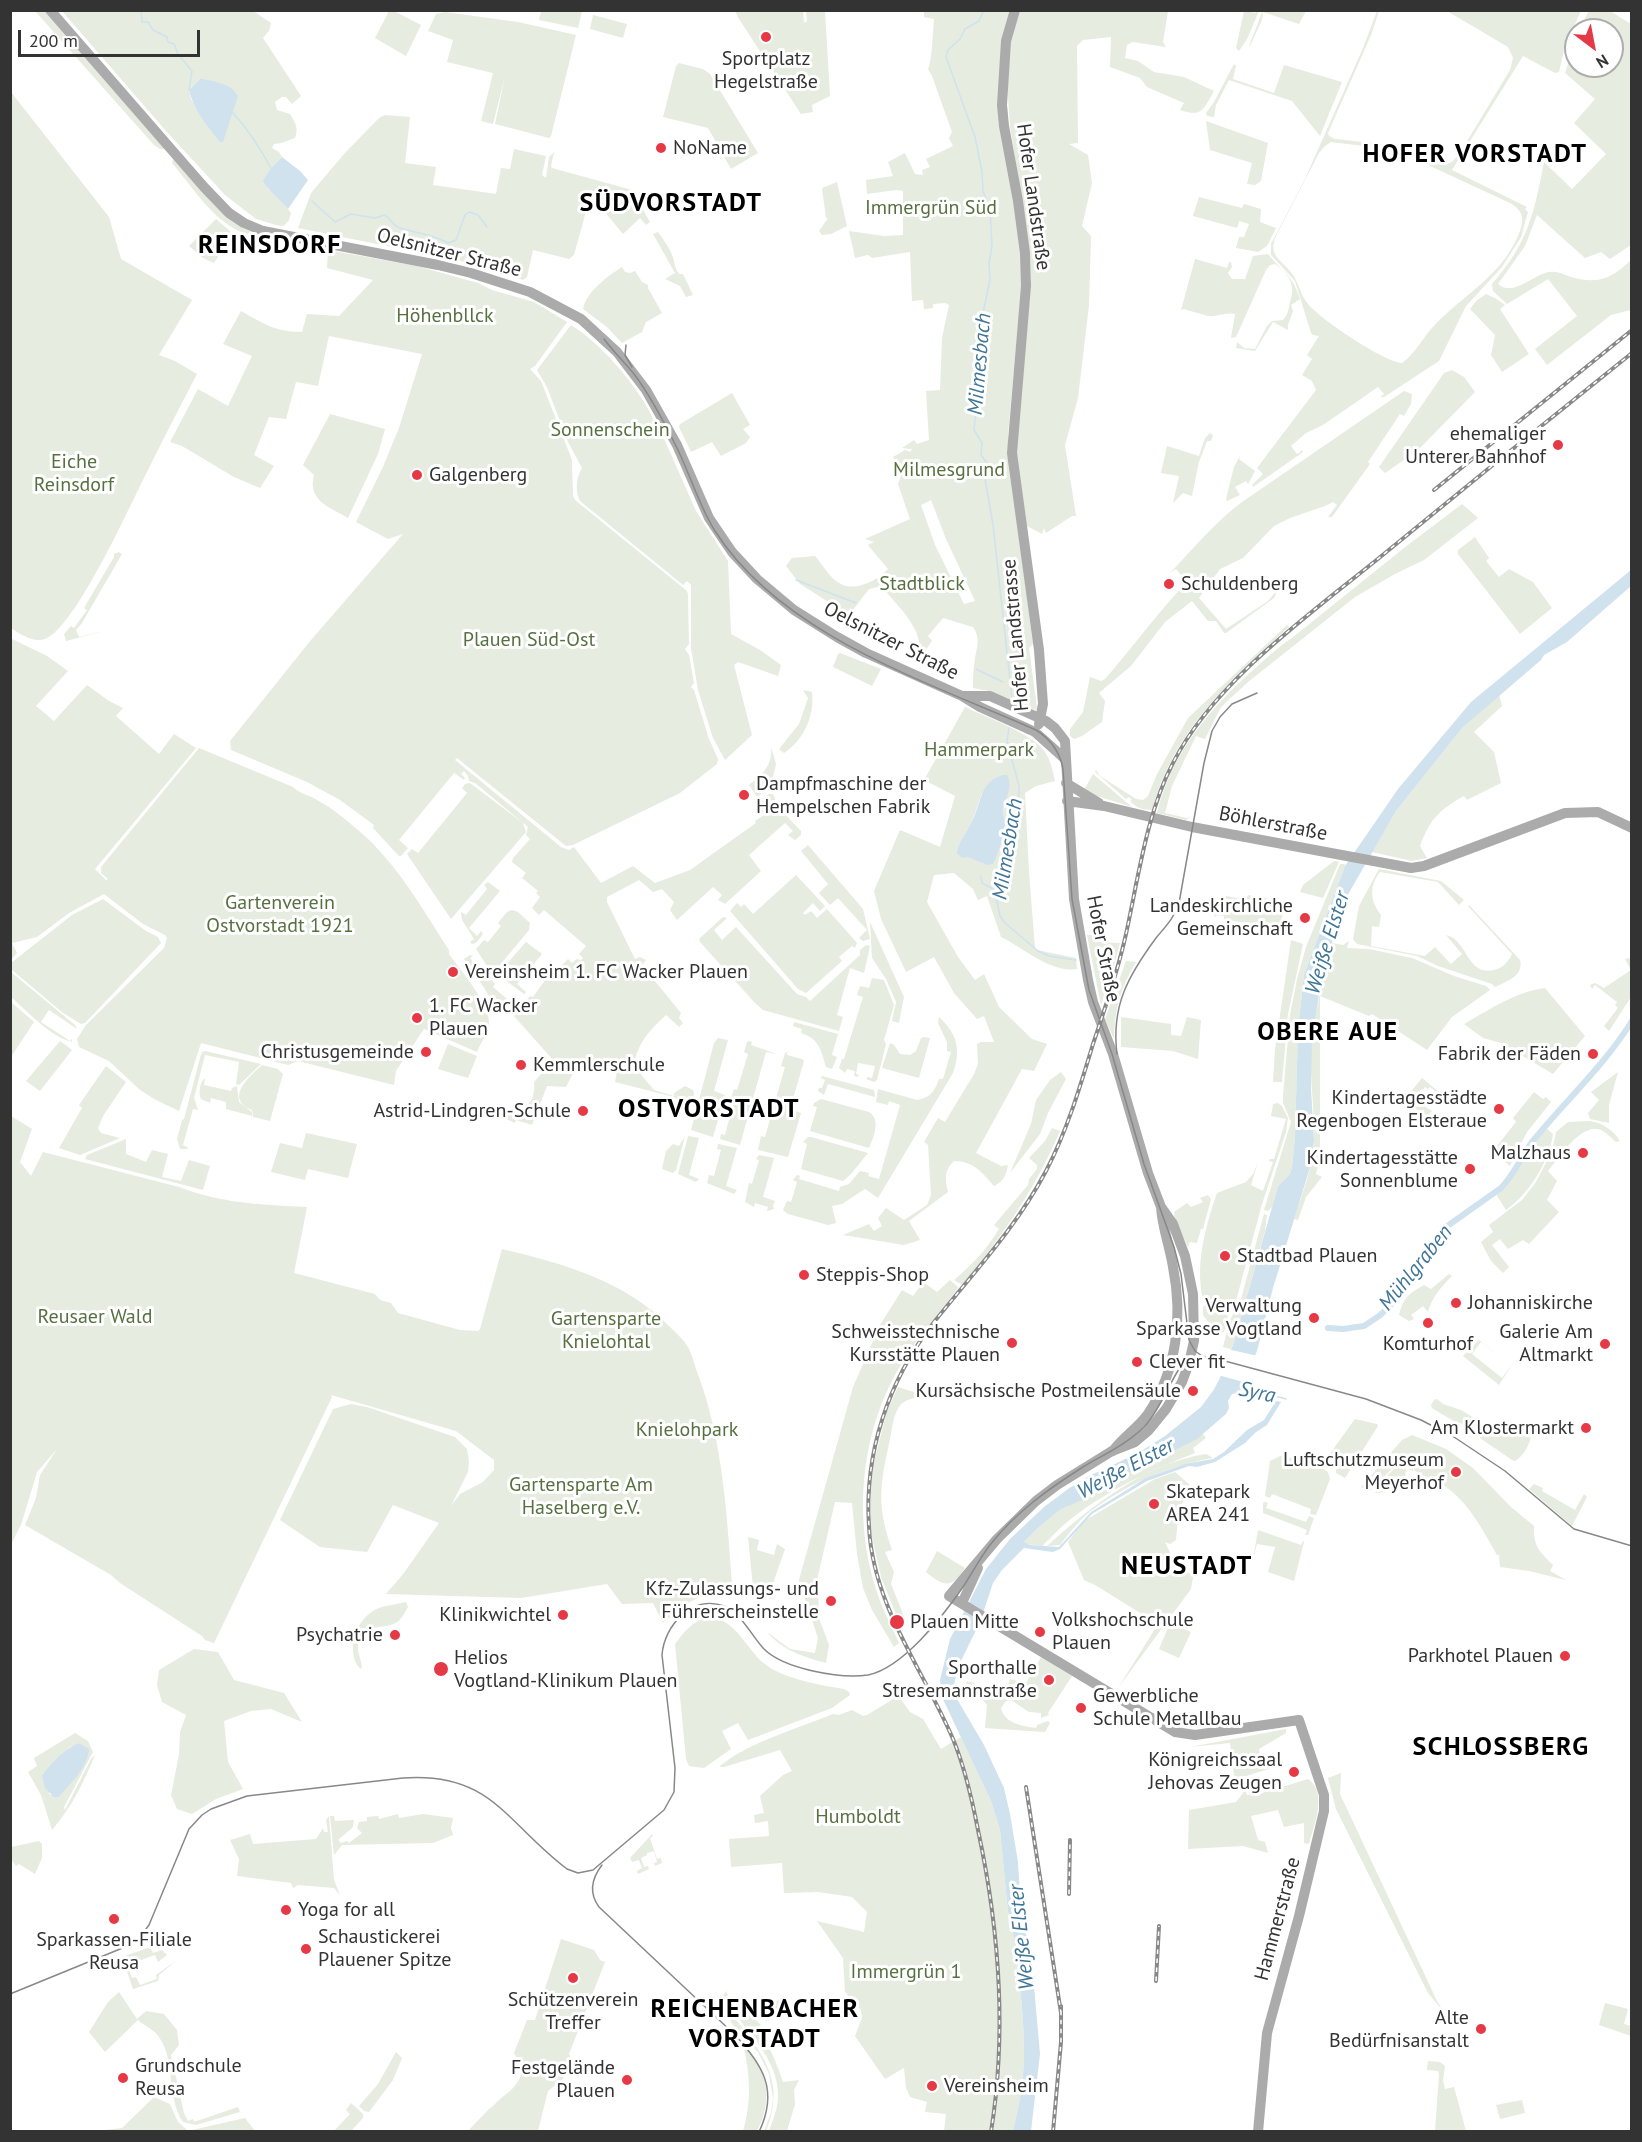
<!DOCTYPE html>
<html>
<head>
<meta charset="utf-8">
<style>
	body { margin:0 }
	#map { position:relative; width:1642px; height:2142px; overflow:hidden; background:#fff; font-family:"PT Sans",sans-serif }
	canvas { display:block }
	.frame { position:absolute; inset:0; border:12px solid #333; pointer-events:none }
	.north { position:absolute; left:1564px; top:18px; width:60px; height:60px; box-sizing:border-box; background:#fff; border:2px solid #adadad; border-radius:50%; rotate:148deg; font-size:16px; font-weight:700; line-height:24px; text-align:center; color:#333 }
	.north::after { content:''; display:block; margin:auto; width:21px; height:27px; background:#e63946; clip-path:polygon(50% 0,100% 100%,50% 72%,0 100%) }
	.scale { position:absolute; left:18px; top:30px; width:182px; height:27px; box-sizing:border-box; border:3px solid #333; border-top:0; padding-left:8px; font-size:18px; line-height:21px; white-space:nowrap; color:#333; -webkit-text-stroke:4px #fff; paint-order:stroke }
</style>
</head>
<body>
<div id="map">
<canvas width="1642" height="2142"></canvas>
<div class="frame"></div>
<div class="north">N</div>
<div class="scale">200 m</div>
</div>
<script>
const ctx = document.querySelector('canvas').getContext('2d');
ctx.lineJoin = 'round';
function fillPath(path, color) {
  ctx.fillStyle = color;
  ctx.fill(path, 'evenodd');
}
function strokePath(path, color, width, dash) {
  ctx.strokeStyle = color;
  ctx.lineWidth = width;
  ctx.lineCap = dash ? 'butt' : 'round';
  ctx.setLineDash(dash || []);
  ctx.stroke(path);
}
function write(font, color, halo, rows, align = 'center') {
  ctx.font = font + ' "PT Sans",sans-serif';
  ctx.lineWidth = 6;
  ctx.setLineDash([]);
  ctx.textBaseline = 'middle';
  ctx.strokeStyle = halo;
  ctx.fillStyle = color;
  for (const [text, x, y, turn = 0] of rows) {
    ctx.save();
    ctx.translate(x, y);
    ctx.rotate((+turn || 0) * Math.PI / 180);
    ctx.textAlign = isNaN(turn) ? turn : align;
    if (halo) ctx.strokeText(text, 0, 0);
    ctx.fillText(text, 0, 0);
    ctx.restore();
  }
}
const green = new Path2D(`
	M1263 10H1306V11L1299 24 1263 12 1262 20 1250 46H1249Z
	M35 11H44L165 149H160L154 145Z
	M62 11H253L271 23 269 31 263 38 301 96 292 104 286 97H282L275 102 277 110 290 114C295 122 299 128 295 138L281 143 274 144 272 148 279 152 282 157 271 168 268 189 276 194 291 213 289 220 284 226 276 225 256 219 225 195 166 131ZM201 78 225 85 220 141 198 111 191 99 189 90Z
	M389 11H394L421 25 406 56 375 38Z
	M541 11V10L582 11 578 28 539 20Z
	M735 11H803L804 23 807 21 806 11H825L830 96 812 105 813 112 801 114 739 19Z
	M924 11H1011L1002 40 1014 202 1021 250 1022 283 1008 434V452L1033 644 1029 648 1037 708 1035 710 989 691 973 688C973 679 973 669 975 659 977 646 981 639 973 627L943 618 928 636 932 641 925 651H920C921 626 896 604 881 586L869 589 849 615 800 584 786 566 792 558 815 556C822 564 831 580 841 584 856 592 878 580 888 569L868 545 874 542 865 539 910 519 898 484 902 473 893 457 905 450 910 452 912 449 902 448 914 440 917 444 929 440 926 391 940 390 942 338 949 305 945 303 933 304V308L924 309 923 300 912 301 910 252 872 258 868 255 855 258 849 231 884 236 903 235V191L896 190 867 194 866 180 893 176 888 162 905 153 915 174 923 175 922 170 930 167 926 159 953 146 949 138 952 132 932 76 928 69C932 61 933 31 934 19L924 17ZM931 500 946 539 975 601 964 604 935 545 921 505Z
	M1019 11H1168L1163 42 1166 47 1133 42 1127 45 1125 58 1138 61 1154 72 1184 77 1214 91C1204 108 1203 118 1180 110L1184 103 1147 87 1140 78 1110 67 1111 37 1083 40 1077 46 1078 143 1069 144 1088 155 1092 183 1082 226 1091 236 1089 305 1078 398 1065 445 1076 516H1072L1046 533 1044 528 1042 534 1027 526 1016 453 1031 284 1030 254 1010 126 1007 83 1010 42Z
	M1244 11H1251L1254 13 1259 11 1247 39 1239 51 1236 48Z
	M1377 11H1379L1371 35 1328 133 1329 136 1335 139 1392 145 1444 165 1452 162 1460 153 1510 70 1513 58 1508 47 1447 11H1581L1565 46 1559 72 1555 73 1523 56 1452 170 1527 207 1525 209 1528 212 1521 237 1502 267 1466 306 1439 361 1384 397H1380L1384 394 1378 387 1323 425 1306 433 1291 446 1297 454 1303 450V452L1253 487 1252 485 1263 474 1257 468 1316 390 1312 381 1302 375 1312 359 1307 355 1319 336 1313 335 1311 333 1295 281 1271 255V244L1305 179 1363 48ZM1331 142 1396 150 1512 204C1525 213 1524 222 1518 236 1499 279 1462 295 1432 328 1422 339 1415 354 1402 363 1384 362 1320 319 1308 304 1301 296 1299 284 1293 275 1283 260 1267 257 1276 236L1319 153 1325 146Z
	M1589 11H1610L1631 24V245L1610 259 1601 252 1585 258 1537 215 1525 246 1498 284C1512 297 1531 277 1545 273 1553 270 1561 273 1568 276 1597 285 1610 280 1631 260V310L1611 315 1547 365 1535 349 1577 316 1548 279 1507 304 1493 291 1492 284C1528 243 1534 214 1544 162L1572 189 1606 154 1574 123 1595 99 1565 73 1569 61 1576 63V66H1612V30H1602L1584 20Z
	M445 12 518 22 576 35 551 136 549 138 495 124 505 76 493 124 481 121 493 73 447 62 453 40 428 31 436 14Z
	M593 15 627 24 623 38 590 29Z
	M679 63 703 69 710 74 758 153 731 169 708 128 663 117 676 66Z
	M1234 64 1236 66 1233 79 1274 93 1284 65 1342 82 1320 136 1292 101 1229 80 1216 105 1214 117 1207 116 1206 113 1214 102Z
	M11 92 109 217 121 259 192 300 159 355 175 361 197 374C180 407 163 439 147 472 130 505 76 627 45 639 33 643 20 634 11 628Z
	M385 115 410 117 405 163 436 167 433 185 496 194 501 168 510 169 514 149 546 156 542 175 546 178 549 157 554 152 551 166 552 168 632 190 650 222 646 225 640 218 623 234 603 210 587 208 574 255 569 259 533 250 527 277 523 280 480 265 298 228 311 193 344 154 379 118Z
	M1206 121 1268 143 1261 181 1255 185 1247 184 1252 163 1210 150Z
	M173 159 243 228 258 235C222 236 193 187 172 163Z
	M837 182 847 226 831 234 822 235 819 231 828 218H826L822 188Z
	M1199 197 1242 208 1244 204 1261 209 1260 222 1276 228 1267 246 1258 252 1236 248 1239 237H1244L1249 224 1239 221 1237 228 1193 216Z
	M216 219 230 231V237L214 263 203 258 189 246Z
	M658 232C663 239 669 247 672 255 675 262 674 267 679 274H683L693 295 686 297 680 286 665 279 675 273 653 234Z
	M328 250 417 266 478 283 492 290 534 302 567 322 535 366 530 369 541 381 572 460 573 496 575 500 687 591 688 595 689 644 685 649 689 655 694 683 691 687 694 690 709 739 718 759 717 764 680 793 573 845 566 846 457 758 455 760 561 847 569 850 574 847 601 883 633 866 655 883 690 870 756 823 755 821 764 815 756 804 769 794H773L778 807 801 831V835L795 840 788 835 793 831 785 823 749 855 761 871 725 904 718 900 722 895 713 887 677 920 670 910 674 902 662 889 653 892 639 880 607 897V902L635 959 640 957 646 960 642 965 681 1013 679 1018 683 1023 679 1027 666 1015C650 1030 637 1043 634 1066L654 1090 674 1096V1093L685 1086 693 1090 694 1094 687 1117V1109L674 1097 615 1082 617 1071 592 1062 578 1063 566 1087 547 1086 532 1125 516 1120 515 1123 504 1118V1115C523 1109 536 1106 534 1082L543 1072 556 1068 553 1060 514 1016 530 996 533 997 548 976 550 978 568 959 572 963 577 959 581 960 583 958 579 954 586 946 544 910 539 915 532 908 540 897 536 893 538 891 522 878 526 873 512 862 513 858 530 839 526 835 528 827 475 783 469 781 468 776 464 771 461 774 465 778 464 780 454 773 399 840 408 848 401 856H399L373 828 374 825 340 800 307 782 231 750 230 741 311 640 403 534 388 539 356 522 382 469 399 428 422 354 329 336 318 386 296 382 286 419 269 417 254 455 274 466 260 488 234 477 182 446 170 442 198 389 228 406 252 356 223 344 241 311C266 325 273 331 302 332L307 314 339 316 373 280 327 268Z
	M1268 254C1283 273 1292 274 1300 299L1291 305 1293 311 1288 325V330L1273 322 1255 351 1236 348 1237 342 1244 348 1255 349 1267 326 1272 321 1283 320C1289 313 1288 310 1290 302 1296 285 1289 274 1275 264L1270 265 1266 270 1236 337 1231 338 1235 314C1224 312 1218 317 1208 316 1200 314 1191 311 1184 309L1181 310 1195 259 1227 268 1229 262H1231L1232 267 1228 273 1232 279H1245L1253 256Z
	M622 267 625 272 630 273 635 271 642 282 648 285V288L662 313 646 322 642 332 622 343 607 327 583 309C586 292 609 275 622 267Z
	M1486 294 1495 298 1505 305 1500 309 1529 354 1502 372 1491 355 1495 335 1470 309 1476 301Z
	M571 325C603 344 651 400 660 437L662 434 696 511 728 561 731 634 760 650 781 665 778 676 738 662 734 665 752 735 725 760 713 738 698 690 691 648V585L687 581 683 585 580 501C575 492 576 477 582 468L568 442 547 387 537 370Z
	M1452 370 1464 377 1475 392 1417 451 1385 473 1379 467 1444 373Z
	M1404 391 1412 394 1411 404 1404 416 1400 414 1368 462 1370 464 1332 517H1328L1337 505 1333 502 1325 506 1290 518 1274 526 1243 558 1220 569 1199 598 1226 629 1268 601 1278 589 1274 598 1226 633H1224L1216 621H1208L1192 601 1165 622 1131 666 1099 693 1105 701 1102 722 1082 736 1074 739 1070 736V729L1083 712 1090 677 1101 681 1105 679C1133 647 1158 612 1187 582L1176 569 1170 573C1193 549 1215 522 1242 502Z
	M732 393 750 425 743 429 750 437 746 443 721 456 712 442 691 452 679 427 680 424Z
	M330 414 385 429 378 454 348 518C330 507 307 501 314 475L303 465Z
	M1210 433 1213 435 1211 441H1207L1199 462 1192 496 1183 493 1173 503 1179 476 1161 473 1167 446 1199 456 1205 438Z
	M1241 454 1239 459 1255 471 1248 484 1246 481 1235 487 1240 495 1227 501 1226 499 1234 467Z
	M1462 504 1478 518 1424 560 1395 574 1355 597 1248 682 1221 707 1205 739 1196 736 1172 786 1165 813 1187 818 1191 816 1186 820 1157 813C1175 738 1228 691 1284 643L1292 638 1404 548Z
	M1475 537 1489 558 1486 561 1499 577 1509 569 1533 582 1552 608 1520 634 1458 554V550Z
	M119 552 122 554 82 623 76 630 79 637 108 630 66 641 64 634 71 626 74 628 87 610 84 608 114 557V554Z
	M1287 625 1289 627C1230 681 1174 729 1152 810 1142 809 1139 810 1130 801L1132 800 1129 797 1126 799 1095 772 1096 770 1100 776 1136 799 1143 800 1148 796 1157 774 1188 718Z
	M10 638 47 656 68 671 36 706 54 721 87 685 109 701 123 708 116 716 159 754 174 734 196 748 95 869 106 880 108 879 101 873V867L199 748 293 787C300 794 309 795 317 800 332 808 345 819 358 830 397 863 421 907 449 950V954C461 971 491 1005 489 1025 488 1033 480 1044 477 1052L424 1029 396 1071 394 1085 298 1061 288 1065 201 1043 179 1111 156 1100 140 1090 109 1061 79 1047 77 1039 86 1025 164 948 167 938 165 935 143 924 104 894 69 913 37 937 12 943 17 953 11 960Z
	M840 653 881 669 872 686 833 667 838 654Z
	M803 690 812 692C815 715 804 740 784 753L779 749 799 724 808 698Z
	M1499 694 1502 706 1474 732 1494 752 1501 783 1467 800 1464 796C1439 810 1430 819 1420 846L1427 858 1412 861 1372 852 1396 811 1463 727Z
	M965 707C988 718 1023 730 1041 747 1050 756 1052 769 1055 781L1036 786 1025 793 1029 872 1035 948 1037 950 1076 958 1077 969C1050 973 1024 948 1001 937L987 896 978 900 973 889 954 873 934 875 927 902 958 957 975 980 984 974 999 1007 1032 1039 1047 1044 1034 1071 1022 1069 976 1153 1001 1166 1008 1165C1006 1175 1004 1181 994 1186 982 1172 973 1161 954 1161 944 1170 945 1179 948 1192L909 1221 920 1240 904 1245 843 1235 869 1224 874 1231 882 1226 878 1218 886 1208 904 1220 927 1205 931 1195 928 1145 924 1142 938 1118 945 1122 974 1074 978 1064 977 1044 981 1042H994L984 1016 977 1019 954 993 934 957 906 972 881 919 874 891 900 830 940 847 955 796 924 780ZM982 793 1008 799 1002 814 1005 825 987 865 967 857 962 839 973 819Z
	M771 747 776 764 771 785 757 797 749 785C762 775 773 765 771 747Z
	M1093 774 1132 807 1094 795 1084 790Z
	M470 783 523 823 526 832 451 919 407 854 412 849 418 853 467 793 462 788 465 784Z
	M808 845 863 909 870 939 863 941 859 938 867 930 838 898 830 905 819 893 828 884 801 851Z
	M1334 861 1339 862 1323 898 1300 892 1303 885Z
	M1340 864H1345V866L1304 975 1298 1029 1295 1137 1292 1167 1290 1174 1278 1186 1272 1207 1268 1211 1264 1210 1291 1122 1283 1103V1096L1290 1015 1297 979 1306 947Z
	M1379 869 1441 881 1464 900 1459 905 1438 882 1380 872C1369 886 1370 901 1381 915L1379 927 1372 926 1371 946 1425 956 1435 947 1451 964 1462 954 1446 935C1469 941 1466 976 1494 970 1503 968 1508 962 1512 954L1468 906 1469 905 1520 960C1524 976 1507 981 1495 987L1492 984 1438 966 1417 956 1357 944 1353 939 1359 906Z
	M796 875 825 906 820 911 813 903 803 913 805 915 811 911 817 918 827 909 857 943 855 948 852 946 839 957 842 961 806 993 798 989 730 911 737 903 741 907 744 904 753 914Z
	M488 882 500 891 469 928 477 936 481 931 483 934 476 943 472 944 470 942 474 939 462 920 461 913V912L466 915 487 889 484 885Z
	M1248 895 1285 902 1280 927 1276 929 1224 919V916L1218 915 1214 917 1215 912H1223L1226 896 1246 900Z
	M103 899 146 931 158 937 161 943 85 1023 81 1024 63 1013 12 970 11 963 72 915Z
	M512 910 518 912 530 923 529 930 495 971 491 972 476 949 484 940 488 942 501 926 498 923 507 912Z
	M723 917 727 918 714 930 722 940 736 927 797 994 806 997 810 1001 860 955V950L866 945 870 946 864 973 850 968 837 1015 843 1017 839 1031 763 1010 755 1003 700 942 699 939Z
	M870 922 904 997 899 1023 892 1021 896 1002 886 979 872 958Z
	M1087 935 1101 936 1100 942 1120 943 1110 980 1101 1005Z
	M1291 940 1303 944 1288 1014 1282 1082H1273L1275 1049Z
	M1349 941 1347 948 1369 949 1412 958 1454 976 1486 986 1490 990 1452 1017 1427 1050 1372 1014 1369 1016 1320 996V1159L1316 1174 1322 1177 1306 1197 1298 1220 1294 1219C1302 1193 1314 1166 1314 1139 1315 1105 1308 1072 1312 1038 1316 1006 1325 974 1332 943L1343 945Z
	M526 942 542 954 517 984 526 992 524 994 501 977 498 979 496 976Z
	M470 955 473 956 470 958 483 977 487 975 495 984 493 987 512 1003 516 1000V1005L508 1013 498 1014 485 989 464 959Z
	M1631 958V997L1609 1031 1604 1026 1618 1008 1615 1005 1617 1002 1595 985 1592 989 1590 985 1595 983 1604 988 1631 970 1625 959Z
	M1126 961 1136 962C1120 990 1115 1007 1114 1039L1105 1019Z
	M11 972 75 1025 77 1029 49 1010 41 1022 70 1041 72 1039V1042C51 1037 27 1011 11 997Z
	M872 978 884 980 894 1005 884 1040 886 1044 877 1080 874 1082 866 1079 868 1077 872 1078 875 1066 858 1063 856 1074 859 1075 858 1077 854 1076 855 1071 847 1069 845 1073 839 1068 842 1059H844L863 997 857 995 860 986 869 988Z
	M1545 988 1585 1036 1553 1074 1501 1043 1483 1038 1464 1024C1489 1010 1515 992 1545 988Z
	M11 1002 34 1022 11 1057Z
	M939 1017C958 1035 961 1050 953 1073L878 1198 865 1189 842 1204 832 1206 836 1223 828 1225 788 1214 783 1210 787 1201 791 1202 797 1182 793 1180 797 1175 800 1176 799 1179 839 1191 840 1187 849 1184 860 1171 869 1173 868 1176 879 1179 900 1105 889 1101 888 1105 876 1102 878 1089 917 1100C930 1098 935 1091 939 1079H943L951 1052 947 1051V1042L938 1023Z
	M1121 1017 1171 1024V1035L1181 1036 1187 1017 1201 1020 1198 1059 1173 1051 1121 1047Z
	M794 1022 838 1034 832 1055 837 1057 832 1069 826 1067C821 1051 820 1039 801 1033L802 1029 793 1026Z
	M924 1037 930 1038 919 1078 882 1068 890 1043 894 1045 900 1054 910 1055 916 1051 921 1038Z
	M718 1038 728 1040 714 1091 725 1095 713 1137 691 1130 714 1043Z
	M60 1041 72 1050 40 1091 26 1081Z
	M749 1041 752 1042 751 1045 777 1054 766 1052 740 1145 720 1139 721 1134 725 1135 734 1100 731 1099 734 1089 737 1090 748 1054 744 1052 747 1042Z
	M448 1044 477 1056 468 1078 438 1069Z
	M205 1051 261 1064 239 1085 236 1084 239 1062 205 1055 194 1098 198 1110 193 1109 183 1145 187 1147 188 1149H180L177 1139 182 1120 184 1119 200 1058 202 1052Z
	M787 1052V1055L802 1059 804 1061 790 1109 801 1113 788 1157 758 1150 761 1136 765 1137 785 1067 781 1066 785 1053Z
	M262 1065 278 1069 283 1074 270 1121 253 1117 252 1110C224 1098 249 1077 262 1065Z
	M106 1066 126 1082 103 1116 98 1128 101 1133 120 1138 80 1155 59 1148 82 1108 79 1105Z
	M1061 1072 1066 1079 1048 1113 1040 1134 1010 1173 1031 1124 1036 1100 1050 1080Z
	M1618 1072 1609 1105V1123L1590 1119 1588 1113 1599 1100 1591 1092Z
	M822 1076 874 1090 875 1097 828 1084 824 1095 818 1091 819 1088H822L825 1080 821 1078Z
	M205 1078 204 1085 231 1091 232 1088 237 1086 239 1102 252 1112V1116L226 1109V1102L211 1098 210 1103 201 1099C198 1093 200 1082 205 1078Z
	M1422 1078 1445 1097 1441 1102 1434 1093 1435 1091 1430 1087 1428 1089 1425 1087 1423 1090 1421 1089 1416 1099 1418 1102 1432 1111 1427 1117 1404 1100Z
	M1534 1092 1543 1099 1546 1097 1551 1102 1527 1132 1510 1166 1493 1151 1516 1122 1513 1118Z
	M821 1099 869 1112C881 1120 874 1136 869 1148L810 1131 817 1107 813 1106 814 1103Z
	M1278 1103 1282 1106 1288 1118 1286 1132 1262 1204 1236 1301 1227 1317 1228 1319 1224 1332 1218 1335 1203 1315V1307L1209 1302 1203 1300C1195 1264 1205 1228 1217 1193L1246 1182 1253 1174 1258 1162 1251 1185 1263 1191 1273 1162 1269 1161 1270 1159H1274L1286 1119 1271 1116 1273 1104Z
	M11 1116 32 1129 20 1162 31 1176 43 1152 179 1187C218 1203 264 1205 307 1207L294 1273 375 1294 380 1300 391 1303 398 1313 460 1330 478 1331 480 1329 502 1249C562 1263 626 1281 670 1327 676 1333 684 1340 688 1347 693 1356 695 1368 699 1377 723 1444 727 1515 732 1585L730 1591 724 1595C695 1592 684 1607 663 1623L653 1603 622 1604 607 1584 521 1598 386 1594 404 1573 439 1523 393 1505 367 1552 320 1547 280 1520 333 1409 351 1404 367 1407 455 1437 467 1449 469 1462 468 1472 451 1506 460 1494 483 1482 494 1470V1460L456 1431 331 1395 332 1397 214 1643 205 1640 202 1636 120 1583 111 1575 25 1525 36 1498 40 1475 57 1449 37 1472 21 1525 11 1544Z
	M1590 1121C1603 1123 1614 1131 1620 1141L1616 1142C1611 1138 1606 1132 1601 1130 1582 1121 1558 1159 1548 1171L1557 1181 1547 1200 1559 1212 1529 1244 1523 1240 1508 1249 1500 1239 1492 1245 1509 1267 1503 1273 1491 1261 1481 1242 1493 1232 1489 1225 1522 1200 1536 1182 1552 1151 1556 1132 1568 1122Z
	M1052 1128 1060 1131C1036 1188 1001 1238 962 1285L954 1280C972 1265 987 1249 999 1229L994 1225 1028 1185 1029 1179 1037 1169V1165L1029 1158 1045 1141Z
	M1546 1128 1553 1134C1549 1162 1529 1194 1506 1210L1496 1194 1506 1187 1520 1163Z
	M306 1133 357 1144 348 1178 308 1169 305 1180 271 1172 280 1143 302 1148Z
	M685 1136 676 1170 673 1173 662 1169 666 1151 673 1144 679 1146Z
	M688 1136 699 1138 689 1175 699 1179 696 1182 678 1174Z
	M808 1137H811L868 1153 851 1174 843 1181 801 1169 807 1144 803 1142Z
	M126 1139V1154L146 1162 152 1150 168 1154 162 1177 181 1181 189 1160 210 1166 203 1190 85 1159 87 1155Z
	M718 1144 737 1148 726 1186 737 1190 734 1194 707 1183 709 1175 714 1176 721 1150 717 1149Z
	M759 1155 774 1158 763 1197 775 1201 773 1206 774 1209 767 1211 768 1207 755 1203 754 1207 745 1202 749 1183 752 1184 759 1160 756 1159Z
	M1208 1195 1211 1199 1203 1229H1201L1197 1243 1190 1242 1188 1247 1175 1219 1174 1212 1187 1203 1191 1207 1203 1202 1200 1198Z
	M1264 1214 1267 1215 1265 1231 1234 1342 1231 1349 1223 1347 1230 1320 1241 1299Z
	M1449 1274 1452 1276C1441 1287 1432 1297 1428 1312L1423 1306 1411 1315 1414 1319 1409 1321 1399 1315C1404 1297 1408 1294 1424 1285L1431 1289Z
	M950 1280 958 1287 957 1290C935 1317 912 1344 895 1375 858 1443 853 1529 880 1601 886 1616 893 1629 899 1643L894 1647 872 1610 863 1588 857 1554 852 1503 835 1502 817 1580 820 1621 829 1645 826 1663C804 1657 782 1650 767 1632L790 1649 815 1653 818 1638 805 1599 797 1587 853 1387 880 1325 902 1290 913 1296 923 1282 937 1292Z
	M1479 1340 1505 1361 1481 1342 1472 1354 1502 1378 1513 1363 1499 1385 1463 1356Z
	M898 1387 923 1395C915 1399 905 1398 899 1407 893 1416 892 1429 890 1439 880 1486 876 1503 892 1550L885 1552 894 1572 891 1584 905 1619 899 1622 881 1577 871 1533V1483L874 1462 887 1411Z
	M1437 1399 1443 1404 1461 1410 1479 1421C1461 1430 1448 1417 1432 1408L1431 1405 1434 1400Z
	M1355 1419 1377 1424 1378 1426 1345 1478 1336 1473V1466L1326 1459Z
	M1492 1427 1524 1431 1531 1434C1531 1443 1523 1457 1515 1461L1512 1460 1480 1438V1430Z
	M1203 1434 1206 1438 1193 1448 1195 1453C1152 1470 1109 1489 1072 1518 1061 1526 1052 1537 1042 1546L1025 1544 1024 1542 1039 1527 1061 1509Z
	M1412 1435 1446 1449 1473 1468 1511 1507 1534 1526C1533 1546 1539 1551 1553 1565L1550 1571 1566 1580 1529 1571 1500 1567 1499 1555H1497C1482 1529 1469 1502 1443 1485 1434 1479 1423 1477 1414 1470V1459L1401 1460 1370 1491 1361 1487 1402 1440Z
	M1206 1454 1213 1458C1168 1466 1128 1484 1091 1511 1079 1520 1069 1534 1060 1545L1047 1546C1091 1506 1146 1463 1206 1454Z
	M1280 1456 1311 1461 1328 1472 1330 1479 1316 1515 1310 1514 1311 1509 1272 1494 1270 1498 1265 1496 1270 1461Z
	M1413 1460V1471L1409 1470 1411 1465 1409 1462H1405L1403 1465 1406 1470 1404 1484 1385 1492 1375 1493 1379 1484 1402 1461Z
	M1175 1472 1191 1486 1179 1509 1176 1540 1170 1544 1165 1542 1172 1557 1193 1577 1191 1589 1118 1688 1158 1624 1095 1585 1084 1580 1068 1542 1084 1521 1155 1479Z
	M1534 1484 1543 1488 1542 1491 1575 1510 1584 1494 1587 1497 1572 1526 1529 1489Z
	M1265 1502 1268 1503 1266 1508 1306 1522 1309 1516 1314 1518 1308 1535H1305L1307 1530 1263 1513V1503Z
	M1258 1530 1301 1545 1303 1541 1304 1542 1294 1581 1268 1572 1275 1547 1257 1544 1253 1559Z
	M748 1537 759 1540 757 1550 774 1555 777 1544 785 1549 772 1586 776 1588 771 1593 774 1598 769 1599 768 1589 755 1590 753 1587Z
	M937 1551 965 1568C952 1588 945 1588 926 1572Z
	M406 1602 408 1607C405 1612 402 1619 397 1622 384 1631 362 1621 358 1644 357 1651 361 1660 362 1667L361 1669C354 1663 353 1656 353 1647 352 1631 366 1611 382 1607 390 1605 398 1604 406 1602Z
	M705 1618C738 1615 746 1655 772 1669 795 1681 820 1685 844 1689L849 1692 850 1695 832 1708 748 1740 738 1723 722 1731 731 1749 704 1768 689 1766 686 1759 675 1644C684 1632 691 1623 705 1618Z
	M1170 1623 1191 1632 1179 1658 1159 1649Z
	M194 1649 218 1652 234 1680 284 1693 302 1722 271 1709 251 1711 224 1721 228 1762 243 1789 216 1799 192 1814 177 1809 171 1795 179 1755 180 1732 186 1715 162 1702 157 1685 159 1670Z
	M1041 1657 1072 1676 1048 1713 1049 1715 1041 1718V1713L1029 1712 1011 1700 1006 1701 1001 1708C1004 1723 1022 1726 1036 1728L1037 1725 1048 1721 1050 1723 1045 1732 985 1728 987 1705 982 1699 970 1698 965 1687 967 1681 1005 1693 1010 1679 1026 1683Z
	M900 1695 904 1698 902 1701 910 1712 923 1719 941 1749 961 1737 991 1801 1000 1830 1008 1912 1011 1918C1017 1962 1024 2008 1024 2053 1024 2080 1019 2106 1013 2131H944L946 2114 925 2112 927 2102 910 2097 906 2088 904 2068 885 2079 855 2036 862 2018 861 2010 845 1992 843 1958 817 1921 864 1932 867 1912 852 1897 818 1892 784 1893 782 1863 731 1867 729 1839 769 1836 768 1821 755 1823 754 1815 764 1813 760 1796 783 1775 792 1771 780 1750 724 1767H720V1766C749 1742 797 1729 833 1714L839 1715 852 1710 863 1716 867 1715Z
	M1286 1729V1733L1259 1749 1262 1763 1280 1759 1281 1765 1243 1777 1244 1784 1234 1775 1230 1743 1190 1747Z
	M75 1733 88 1741 93 1752 64 1807 65 1810 91 1759 95 1755C84 1782 71 1808 52 1830L41 1795 28 1772 37 1766 34 1758ZM79 1743 88 1754 73 1780 59 1797 49 1794 54 1761 70 1747Z
	M1341 1773 1340 1794 1437 2001 1444 2012 1454 2018 1453 2023 1428 1993 1336 1809 1328 1778Z
	M1308 1779C1328 1793 1314 1825 1309 1844L1304 1843V1823L1284 1827 1278 1810 1251 1816 1258 1840 1265 1842 1268 1853 1243 1846 1188 1849 1189 1810 1236 1802 1243 1793 1242 1790 1245 1789 1247 1795 1259 1794Z
	M398 1814 399 1818 423 1814 453 1818 451 1828 453 1835 433 1843 342 1845 334 1855 330 1816H334L335 1821 354 1820 353 1827 338 1840 341 1843 347 1841 349 1843 362 1833 357 1828 359 1822 367 1821V1817L378 1816 379 1819Z
	M329 1816 334 1880 340 1895 334 1888 298 1885 293 1888 291 1883 237 1876 239 1859 230 1840 250 1834 253 1844 316 1839 323 1828 324 1832H328L326 1820Z
	M652 1834 653 1836 650 1838 657 1859 661 1858 662 1863 655 1866 654 1863 657 1862 654 1851 647 1853V1855L641 1858 644 1867 648 1866 649 1869 638 1874 637 1871 642 1868 639 1860 632 1862 630 1858Z
	M39 1841 42 1844V1858L35 1874 19 1864 16 1866 11 1859V1845V1847Z
	M561 1939 594 1950 600 1960 605 1962 569 2054 573 2061 568 2063 563 2079 548 2091 538 2131H468C477 2122 485 2112 495 2104 509 2090 518 2089 523 2068L514 2053 527 2020H535Z
	M150 1947 153 1953 162 1950 167 1955 158 1962 155 1955 127 1965 132 1978 136 1977 140 1985 157 1979 156 1975 177 1960 159 1975 158 1981 133 1989 122 1957Z
	M726 1991 734 2011 742 2007 761 2025 756 2028C770 2045 776 2062 783 2082L799 2080 794 2090 795 2104 787 2131H769C773 2120 778 2108 778 2096 779 2059 744 2028 724 2000L723 1996Z
	M119 1992 137 2019 146 2011 164 2014 177 2030 179 2045 171 2055 184 2113 188 2121 193 2119 194 2122 238 2107 240 2112 196 2125 183 2122C166 2097 176 2061 159 2037 154 2029 144 2026 138 2020L105 2052 89 2032 108 2002Z
	M720 1997C750 2043 791 2071 766 2131H764L771 2113 773 2099 769 2074 758 2052 737 2031 720 2005 718 1999Z
	M785 1997 789 2005 788 2015 766 2021 757 2011Z
	M1605 2003 1628 2009 1624 2024 1631 2026V2036L1599 2025Z
	M743 2044C769 2068 773 2101 757 2131H743C752 2102 750 2073 743 2044Z
	M396 2052 402 2058 393 2080 369 2112 364 2111 359 2106 378 2084Z
	M1428 2061 1440 2062 1445 2066 1443 2080 1445 2089 1454 2087 1466 2131H1435L1439 2075 1438 2071 1427 2070Z
	M154 2097 170 2104 178 2122 188 2131 245 2118 255 2131H97L122 2128Z
	M1522 2100 1525 2113 1500 2119 1496 2105Z
	M351 2103 363 2114V2118L351 2131H334L350 2114 346 2110Z`);
const water = new Path2D(`
	M201 78C214 82 231 83 238 96L223 142H220C208 127 193 109 189 90Z
	M282 157 300 171 308 180 288 209C281 200 266 188 263 181L271 168Z
	M1631 570V586L1567 642 1544 655 1541 660 1463 727 1396 811 1346 898 1332 943 1319 995 1312 1038 1311 1088 1314 1140 1312 1161 1273 1288 1257 1351 1240 1392 1232 1394 1228 1401 1229 1408 1226 1414 1197 1439 1140 1467 1082 1500 1061 1509 1039 1527 1024 1542 1030 1545 1059 1547 1091 1512 1146 1478 1185 1464 1213 1459 1224 1452 1247 1430 1264 1420 1276 1401 1281 1402 1267 1425 1256 1432 1245 1443 1215 1462 1197 1467 1189 1466 1147 1481 1092 1514 1060 1549 1053 1552 1024 1548 1002 1570 993 1583 980 1622 958 1667 954 1685 957 1699 984 1745 1004 1788 1010 1814 1018 1862 1020 1895 1034 1986 1040 2054 1031 2131H1013C1019 2106 1024 2080 1024 2053 1024 2008 1017 1962 1011 1918L1008 1912 1000 1830 991 1801 942 1697 940 1680 950 1639 986 1569 1010 1539 1044 1507 1068 1489 1087 1477 1138 1453 1165 1436 1201 1407 1213 1391 1219 1380 1234 1342 1278 1186 1290 1174 1292 1167 1295 1137 1298 1029 1304 975 1345 866 1398 789 1471 702Z
	M1003 775H1007C1014 789 1004 799 1003 813 1003 817 1006 822 1005 827 1003 838 998 854 993 864L987 865 967 857 962 858 957 853 958 848C962 837 969 828 974 817 982 798 981 782 1003 775Z
	M79 1743 89 1749C88 1767 70 1784 59 1797H54L45 1788 42 1776C52 1762 64 1749 79 1743Z`);
const pier = new Path2D(`
	M1227 1349 1258 1356 1247 1383 1218 1375Z`);
const stream = new Path2D(`
	M141 10 142 22H148L153 30 167 37 168 42 174 44 178 54 192 71 189 90
	M984 10 979 21 965 29 960 39 948 50 946 57 975 137 982 172 983 191 990 210 992 246 989 263 990 280 980 327 981 342 984 349 980 368 974 430 982 443 981 455 987 463 984 473 993 525 1012 698
	M233 113C249 130 260 148 271 168
	M312 201 335 222 351 214 375 218 385 215C391 219 393 226 400 228 413 232 437 236 448 243L456 240 465 215 469 212 478 215 487 227
	M796 580 856 603
	M976 669 1003 682
	M1009 728 1007 741 1019 786V794L1009 856 997 902 1000 916 1005 923 1038 951 1049 956 1076 960
	M981 876 982 883 993 889 996 901
	M1241 1387 1286 1399`);
const canal = new Path2D(`
	M1328 1328 1343 1329 1364 1326 1379 1316 1389 1307 1425 1261 1446 1227 1501 1188C1514 1175 1521 1157 1532 1142 1565 1101 1604 1066 1632 1021`);
const primary = new Path2D(`
	M50 10 204 187 229 213 244 223 263 231 438 265 471 273 530 292 581 319 617 352 646 390 677 445 709 518 732 552 757 579 794 610 837 637 866 653 962 696 980 707 1035 732 1065 759
	M1015 10 1006 41 1002 105 1004 126 1018 201 1025 253 1026 286 1012 453 1039 650 1043 704 1039 724
	M962 696H990L1046 721 1055 728 1065 741 1074 899 1088 980 1093 1002 1113 1054 1148 1173 1161 1207 1173 1224 1185 1256 1193 1294 1194 1341 1189 1363 1182 1382 1166 1409 1148 1431 1135 1442 1112 1451 1057 1485 1036 1501 997 1539 949 1596 1175 1732 1195 1735 1299 1720 1324 1795V1811L1299 1916 1267 2033 1258 2132
	M1066 783 1099 803
	M1067 801 1104 806 1192 827 1411 868 1424 866 1565 813 1598 812 1632 828
	M1113 1451C1123 1437 1138 1428 1148 1414 1177 1370 1183 1317 1173 1267 1170 1247 1162 1227 1161 1207
	M962 1603 978 1568`);
const tram = new Path2D(`
	M604 339C613 351 624 362 634 374 650 395 663 420 675 444 690 473 698 504 715 531 782 636 928 682 1036 730 1052 740 1060 752 1063 769L1072 899 1089 990 1112 1054 1144 1164 1174 1247 1181 1274 1189 1340 1195 1351 1205 1358
	M626 345 625 355 632 367
	M1117 1054C1111 1006 1128 976 1156 938 1165 927 1175 917 1179 903L1204 763 1212 731 1220 717 1232 704 1257 693
	M602 1865C592 1878 588 1892 599 1907L734 2034C763 2065 779 2090 759 2132
	M10 1994 125 1947 140 1937 149 1925 189 1829 202 1815 211 1809 247 1796 403 1778C492 1772 506 1823 567 1869L578 1873 593 1870 664 1810 674 1792 675 1768 662 1655C664 1626 692 1594 724 1606 742 1614 751 1635 764 1649 784 1669 840 1679 868 1675 903 1668 943 1616 963 1587 972 1574 979 1559 990 1545 1015 1513 1048 1489 1083 1467 1103 1455 1127 1444 1144 1427 1159 1411 1167 1388 1179 1369 1187 1358 1197 1355 1210 1357L1366 1399 1421 1420 1454 1437 1505 1471 1574 1529 1632 1546`);
const rail = new Path2D(`
	M1434 490 1632 330
	M1026 1787 1061 2013
	M1069 1894 1070 1840
	M1156 1981 1159 1926
	M991 2132C1007 2032 999 1928 978 1830 972 1799 965 1768 953 1739 923 1669 873 1606 869 1527 864 1453 888 1381 934 1322 973 1273 1016 1228 1046 1171 1067 1131 1080 1087 1093 1044 1105 1008 1118 971 1126 934 1138 879 1147 812 1173 763 1214 682 1310 614 1379 558 1463 489 1547 421 1632 353
	M1053 2132 1061 2042V2006`);
const markers = [
	[766,37,6,"#e63946"],
	[661,148,6,"#e63946"],
	[1558,445,6,"#e63946"],
	[417,475,6,"#e63946"],
	[1169,584,6,"#e63946"],
	[744,795,6,"#e63946"],
	[1305,918,6,"#e63946"],
	[453,972,6,"#e63946"],
	[417,1018,6,"#e63946"],
	[426,1052,6,"#e63946"],
	[1593,1054,6,"#e63946"],
	[521,1065,6,"#e63946"],
	[1499,1109,6,"#e63946"],
	[583,1111,6,"#e63946"],
	[1583,1153,6,"#e63946"],
	[1470,1169,6,"#e63946"],
	[1225,1256,6,"#e63946"],
	[804,1275,6,"#e63946"],
	[1456,1303,6,"#e63946"],
	[1314,1318,6,"#e63946"],
	[1428,1323,6,"#e63946"],
	[1012,1343,6,"#e63946"],
	[1605,1344,6,"#e63946"],
	[1137,1362,6,"#e63946"],
	[1193,1391,6,"#e63946"],
	[1586,1428,6,"#e63946"],
	[1456,1472,6,"#e63946"],
	[1154,1504,6,"#e63946"],
	[831,1601,6,"#e63946"],
	[563,1615,6,"#e63946"],
	[897,1622,8,"#e63946"],
	[1040,1632,6,"#e63946"],
	[395,1635,6,"#e63946"],
	[1565,1656,6,"#e63946"],
	[441,1669,8,"#e63946"],
	[1049,1680,6,"#e63946"],
	[1081,1708,6,"#e63946"],
	[1294,1772,6,"#e63946"],
	[286,1910,6,"#e63946"],
	[114,1919,6,"#e63946"],
	[306,1949,6,"#e63946"],
	[573,1978,6,"#e63946"],
	[1481,2029,6,"#e63946"],
	[123,2078,6,"#e63946"],
	[627,2080,6,"#e63946"],
	[932,2086,6,"#e63946"]
];
const poiNames = [
	["Sportplatz",766,59,"center"],
	["Hegelstraße",766,82,"center"],
	["NoName",673,148,"left"],
	["ehemaliger",1546,434],
	["Unterer Bahnhof",1546,457],
	["Galgenberg",429,475,"left"],
	["Schuldenberg",1181,584,"left"],
	["Dampfmaschine der",756,784,"left"],
	["Hempelschen Fabrik",756,807,"left"],
	["Landeskirchliche",1293,906],
	["Gemeinschaft",1293,929],
	["Vereinsheim 1. FC Wacker Plauen",465,972,"left"],
	["1. FC Wacker",429,1006,"left"],
	["Plauen",429,1029,"left"],
	["Christusgemeinde",414,1052],
	["Fabrik der Fäden",1581,1054],
	["Kemmlerschule",533,1065,"left"],
	["Kindertagesstädte",1487,1098],
	["Regenbogen Elsteraue",1487,1121],
	["Astrid-Lindgren-Schule",571,1111],
	["Malzhaus",1571,1153],
	["Kindertagesstätte",1458,1158],
	["Sonnenblume",1458,1181],
	["Stadtbad Plauen",1237,1256,"left"],
	["Steppis-Shop",816,1275,"left"],
	["Johanniskirche",1468,1303,"left"],
	["Verwaltung",1302,1306],
	["Sparkasse Vogtland",1302,1329],
	["Schweisstechnische",1000,1332],
	["Kursstätte Plauen",1000,1355],
	["Galerie Am",1593,1332],
	["Altmarkt",1593,1355],
	["Komturhof",1428,1344,"center"],
	["Clever fit",1149,1362,"left"],
	["Kursächsische Postmeilensäule",1181,1391],
	["Am Klostermarkt",1574,1428],
	["Luftschutzmuseum",1444,1460],
	["Meyerhof",1444,1483],
	["Skatepark",1166,1492,"left"],
	["AREA 241",1166,1515,"left"],
	["Kfz-Zulassungs- und",819,1589],
	["Führerscheinstelle",819,1612],
	["Klinikwichtel",551,1615],
	["Volkshochschule",1052,1620,"left"],
	["Plauen",1052,1643,"left"],
	["Plauen Mitte",910,1622,"left"],
	["Psychatrie",383,1635],
	["Parkhotel Plauen",1553,1656],
	["Helios",454,1658,"left"],
	["Vogtland-Klinikum Plauen",454,1681,"left"],
	["Sporthalle",1037,1668],
	["Stresemannstraße",1037,1691],
	["Gewerbliche",1093,1696,"left"],
	["Schule Metallbau",1093,1719,"left"],
	["Königreichssaal",1282,1760],
	["Jehovas Zeugen",1282,1783],
	["Yoga for all",298,1910,"left"],
	["Schaustickerei",318,1937,"left"],
	["Plauener Spitze",318,1960,"left"],
	["Sparkassen-Filiale",114,1940,"center"],
	["Reusa",114,1963,"center"],
	["Schützenverein",573,2000,"center"],
	["Treffer",573,2023,"center"],
	["Alte",1469,2018],
	["Bedürfnisanstalt",1469,2041],
	["Grundschule",135,2066,"left"],
	["Reusa",135,2089,"left"],
	["Festgelände",615,2068],
	["Plauen",615,2091],
	["Vereinsheim",944,2086,"left"]
];
const streetNames = [
	["Hofer Landstraße",1033,197,82],
	["Oelsnitzer Straße",449,253,14],
	["Hofer Landstrasse",1016,635,-95],
	["Oelsnitzer Straße",891,641,27],
	["Böhlerstraße",1273,824,11],
	["Hofer Straße",1103,949,79],
	["Hammerstraße",1278,1919,-75]
];
const parkNames = [
	["Immergrün Süd",931,208],
	["Höhenbllck",445,316],
	["Sonnenschein",610,430],
	["Eiche",74,462],
	["Reinsdorf",74,485],
	["Milmesgrund",949,470],
	["Stadtblick",922,584],
	["Plauen Süd-Ost",529,640],
	["Hammerpark",979,750],
	["Gartenverein",280,903],
	["Ostvorstadt 1921",280,926],
	["Reusaer Wald",95,1317],
	["Gartensparte",606,1319],
	["Knielohtal",606,1342],
	["Knielohpark",687,1430],
	["Gartensparte Am",581,1485],
	["Haselberg e.V.",581,1508],
	["Humboldt",858,1817],
	["Immergrün 1",906,1972]
];
const waterNames = [
	["Milmesbach",980,364,-85],
	["Milmesbach",1008,849,-81],
	["Weiße Elster",1328,943,-73],
	["Mühlgraben",1416,1268,-51],
	["Syra",1257,1393,12],
	["Weiße Elster",1126,1469,-28],
	["Weiße Elster",1022,1937,-96]
];
const districtNames = [
	["HOFER VORSTADT",1475,155],
	["SÜDVORSTADT",671,204],
	["REINSDORF",270,246],
	["OBERE AUE",1328,1033],
	["OSTVORSTADT",709,1110],
	["NEUSTADT",1187,1567],
	["SCHLOSSBERG",1501,1748],
	["REICHENBACHER",755,2010],
	["VORSTADT",755,2040]
];
fillPath(green, '#e6ecdf');
fillPath(water, '#cfe2ee');
fillPath(pier, '#fff');
strokePath(stream, '#cfe2ee', 1.5);
strokePath(canal, '#cfe2ee', 6);
strokePath(primary, '#ababab', 10);
strokePath(tram, '#888', 1.5);
strokePath(rail, '#888', 4);
strokePath(rail, '#fff', 1.5, [4.5]);
for (const [x, y, r, color] of markers) {
  const dot = new Path2D();
  dot.arc(x, y, r, 0, 2 * Math.PI);
  ctx.fillStyle = color;
  ctx.fill(dot);
  strokePath(dot, '#fff', 2);
}
write('20px', '#333', '#fff', poiNames, 'right');
write('20px', '#333', '#fff', streetNames);
write('20px', '#56703f', '#fff', parkNames);
write('italic 21px', '#3f7597', '#fff', waterNames);
ctx.letterSpacing = '1.5px';
write('bold 26px', '#000', '#fff', districtNames);
ctx.letterSpacing = '0px';
</script>
</body>
</html>
